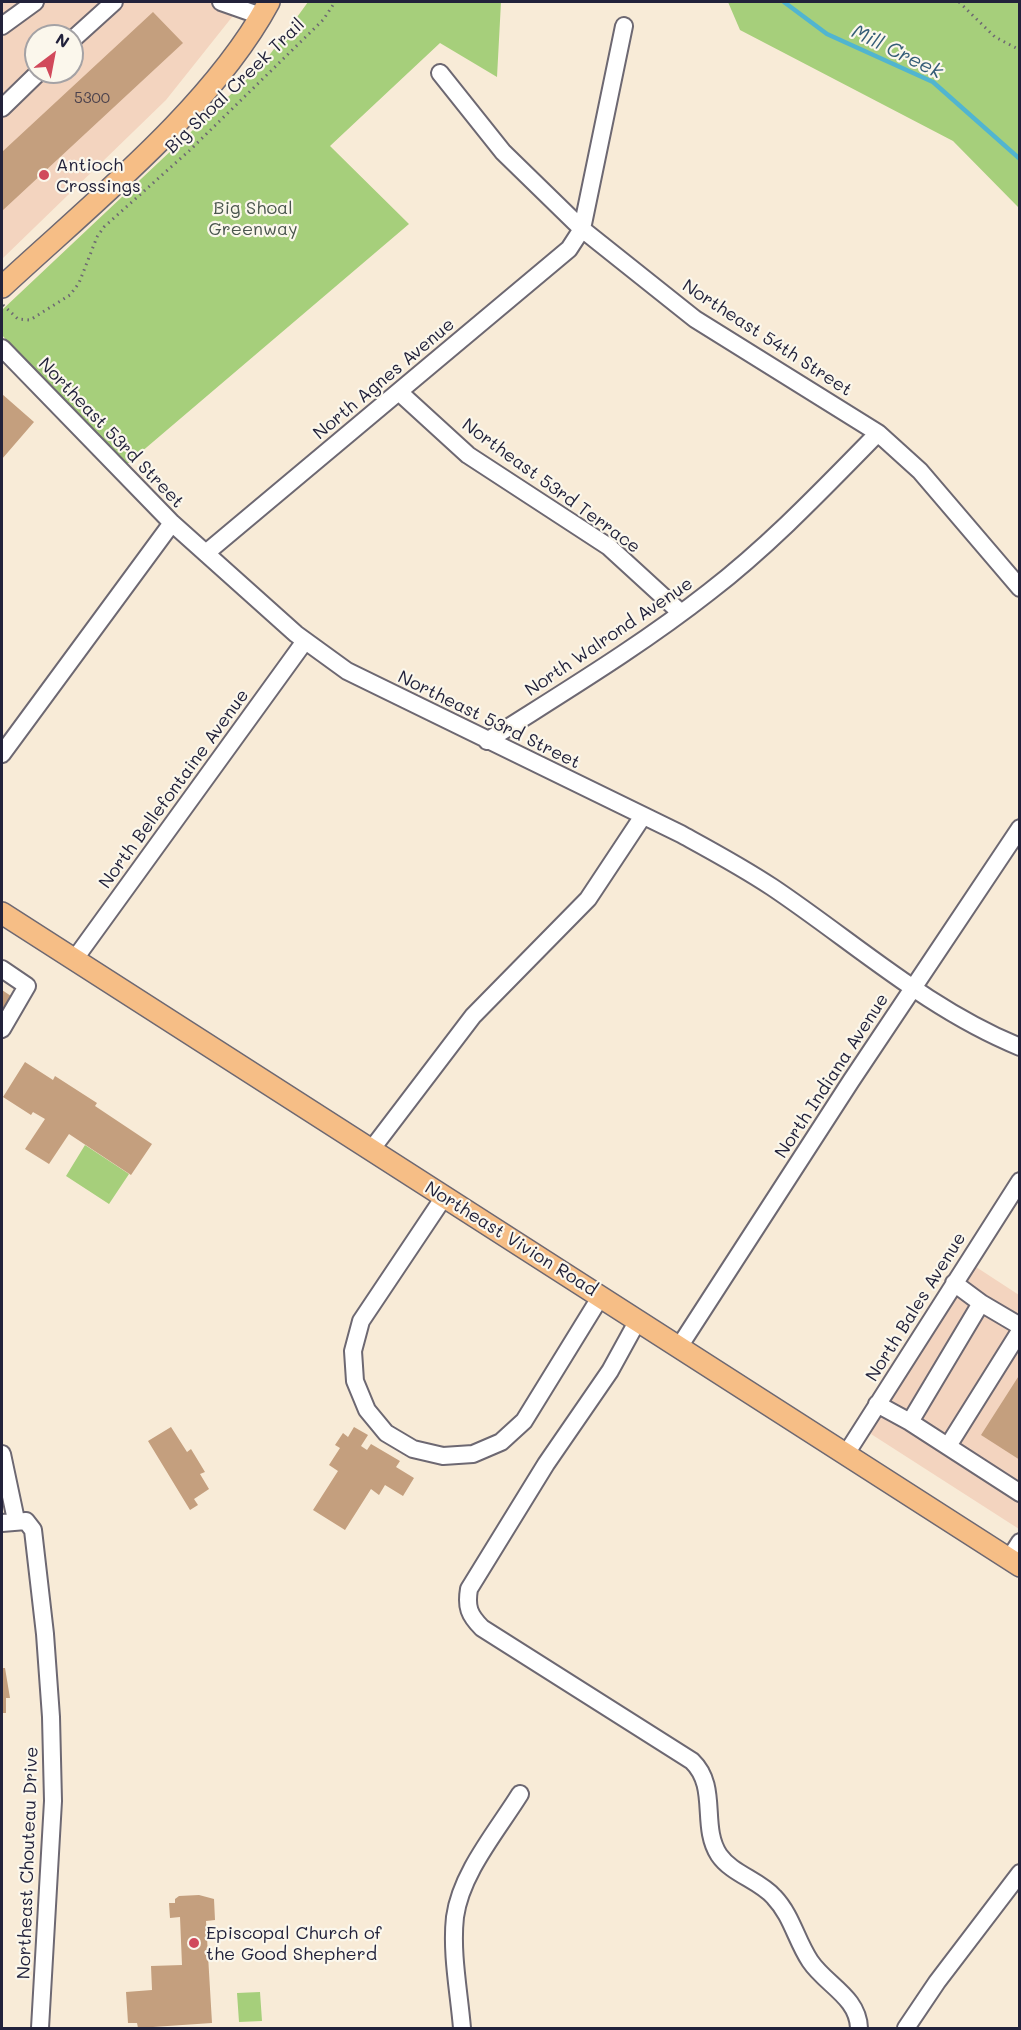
<!DOCTYPE html>
<html>
<head>
<meta charset="utf-8">
<style>
	body { margin:0 }
	#map { position:relative; width:1021px; height:2030px; overflow:hidden; background:#f8ebd7; font-family:Mali,sans-serif }
	canvas { display:block }
	.frame { position:absolute; inset:0; border:3px solid #22223b; pointer-events:none }
	.north { position:absolute; left:24px; top:24px; width:60px; height:60px; box-sizing:border-box; background:#fbf7ec; border:2px solid #a4a2a5; border-radius:50%; rotate:32deg; font-size:16px; font-weight:700; line-height:24px; text-align:center; color:#22223b }
	.north::after { content:''; display:block; margin:auto; width:21px; height:27px; background:#d1495b; clip-path:polygon(50% 0,100% 100%,50% 72%,0 100%) }
</style>
</head>
<body>
<div id="map">
<canvas width="1021" height="2030"></canvas>
<div class="frame"></div>
<div class="north">N</div>
</div>
<script>
const ctx = document.querySelector('canvas').getContext('2d');
ctx.lineJoin = 'round';
function fillPath(path, color) {
  ctx.fillStyle = color;
  ctx.fill(path, 'evenodd');
}
function strokePath(path, color, width, dash) {
  ctx.strokeStyle = color;
  ctx.lineWidth = width;
  ctx.lineCap = dash ? 'butt' : 'round';
  ctx.setLineDash(dash || []);
  ctx.stroke(path);
}
function write(font, color, halo, rows, align = 'center') {
  ctx.font = font + ' Mali,sans-serif';
  ctx.lineWidth = 4.5;
  ctx.setLineDash([]);
  ctx.textBaseline = 'middle';
  ctx.strokeStyle = halo;
  ctx.fillStyle = color;
  for (const [text, x, y, turn = 0] of rows) {
    ctx.save();
    ctx.translate(x, y);
    ctx.rotate((+turn || 0) * Math.PI / 180);
    ctx.textAlign = isNaN(turn) ? turn : align;
    if (halo) ctx.strokeText(text, 0, 0);
    ctx.fillText(text, 0, 0);
    ctx.restore();
  }
}
const built = new Path2D(`
	M2 2H244L166 100 2 259ZM36 36H72V72H36Z
	M973 1265 1019 1295V1529L871 1434 873 1425Z`);
const green = new Path2D(`
	M308 2H501L497 77 440 43 330 146 409 224 120 470 2 335V310L263 64Z
	M728 2H1019V208L953 141 740 30Z
	M85 1145 129 1174 109 1204 66 1176Z
	M260 1992 262 2021 239 2022 237 1993Z`);
const stream = new Path2D(`
	M784 2 827 34 933 82 1020 159`);
const building = new Path2D(`
	M153 12 183 43 2 211V152Z
	M2 394 34 422 2 459Z
	M2 990 14 998 2 1018Z
	M25 1062 53 1080 55 1076 97 1103 95 1106 152 1144 131 1175 69 1134 49 1164 25 1149 45 1119 33 1112 31 1115 3 1097Z
	M1020 1374V1460L981 1435Z
	M171 1427 187 1452 191 1449 205 1472 200 1474 209 1489 194 1499 198 1505 190 1510 148 1441Z
	M354 1427 368 1435 361 1446 367 1450 371 1444 400 1461 396 1467 414 1478 403 1496 385 1485 379 1495 371 1489 345 1530 313 1510 338 1471 329 1465 340 1448 335 1445 343 1433 348 1437Z
	M2 1668H5L10 1698H6V1713H2Z
	M199 1895 214 1899 215 1920 206 1921 212 2023 138 2028 137 2023H128L126 1992 152 1990 151 1966 182 1965 180 1917 170 1918 169 1903H175V1899L179 1896Z`);
const path = new Path2D(`
	M959 2 995 37 1020 50
	M3 305 18 319 30 320 70 295 79 283 97 237 104 227 189 151 323 20 335 2`);
const minor = new Path2D(`
	M221 2 261 16
	M2 26 35 2
	M72 40 114 2
	M440 73 503 152 582 229 695 319 878 433 920 471 1020 588
	M2 108 39 72
	M2 348 172 523 296 634 347 671 681 834C712 851 742 867 772 887 854 942 927 1009 1020 1047
	M399 392 468 455 609 547 680 612
	M206 553 569 249 582 229 624 26
	M487 741C562 693 639 647 709 592 770 545 824 488 878 433
	M2 754 172 523
	M74 960 305 641
	M2 969 27 986 2 1029
	M371 1150 473 1016 588 899 643 816
	M444 1197 361 1321 353 1351 355 1381 367 1410 386 1433 413 1449 443 1456 473 1454 501 1442 524 1421 601 1296
	M981 1303 1020 1326
	M638 1320 610 1371 546 1464 469 1589C466 1607 469 1615 482 1628L692 1761C719 1787 700 1826 719 1855 732 1874 759 1880 774 1897 792 1916 796 1940 810 1961 826 1985 858 1997 859 2028
	M679 1347 851 1081 1020 828
	M877 1404 910 1422 981 1303 954 1283
	M910 1422 1020 1493
	M948 1446 1020 1331
	M2 1454 16 1520
	M846 1454 1020 1181
	M2 1523 26 1521 33 1530 45 1634 51 1717 53 1801 40 2028
	M1009 1559 1020 1542
	M462 2028C459 1992 451 1953 455 1917 461 1873 497 1831 520 1794
	M906 2028 937 1982 1020 1873`);
const major = new Path2D(`
	M2 287C90 205 212 108 269 2
	M2 913 1020 1566`);
const markers = [
	[44,175,6,"#d1495b"],
	[194,1943,6,"#d1495b"]
];
const numberNames = [
	["5300",92,98]
];
const streetNames = [
	["Big Shoal Creek Trail",235,86,-44],
	["Northeast 54th Street",767,338,33],
	["North Agnes Avenue",384,379,-40],
	["Northeast 53rd Street",111,433,46],
	["Northeast 53rd Terrace",551,486,36],
	["North Walrond Avenue",609,637,-34],
	["Northeast 53rd Street",489,720,26],
	["North Bellefontaine Avenue",174,789,-54],
	["North Indiana Avenue",832,1076,-57],
	["Northeast Vivion Road",511,1239,32],
	["North Bales Avenue",916,1307,-58],
	["Northeast Chouteau Drive",28,1863,-88]
];
const poiNames = [
	["Antioch",56,165],
	["Crossings",56,186],
	["Episcopal Church of",206,1933],
	["the Good Shepherd",206,1954]
];
const parkNames = [
	["Big Shoal",253,208],
	["Greenway",253,229]
];
const waterNames = [
	["Mill Creek",897,52,26]
];
fillPath(built, '#f3d4bf');
fillPath(green, '#a6cf7b');
strokePath(stream, '#51b5d0', 4.5);
fillPath(building, '#c49f7e');
strokePath(minor, '#6d6872', 20);
strokePath(major, '#6d6872', 24);
strokePath(path, '#6d6872', 3, [1.5, 4.5]);
strokePath(minor, '#fff', 16);
strokePath(major, '#f6be86', 21);
for (const [x, y, r, color] of markers) {
  const dot = new Path2D();
  dot.arc(x, y, r, 0, 2 * Math.PI);
  ctx.fillStyle = color;
  ctx.fill(dot);
  strokePath(dot, '#fbf7ec', 2);
}
write('15px', '#4a414c', null, numberNames);
write('18px', '#22223b', '#fbf7ec', streetNames);
write('18px', '#22223b', '#fbf7ec', poiNames, 'left');
write('18px', '#4a564e', '#fbf7ec', parkNames);
write('italic 20px', '#355d77', '#fbf7ec', waterNames);
</script>
</body>
</html>
